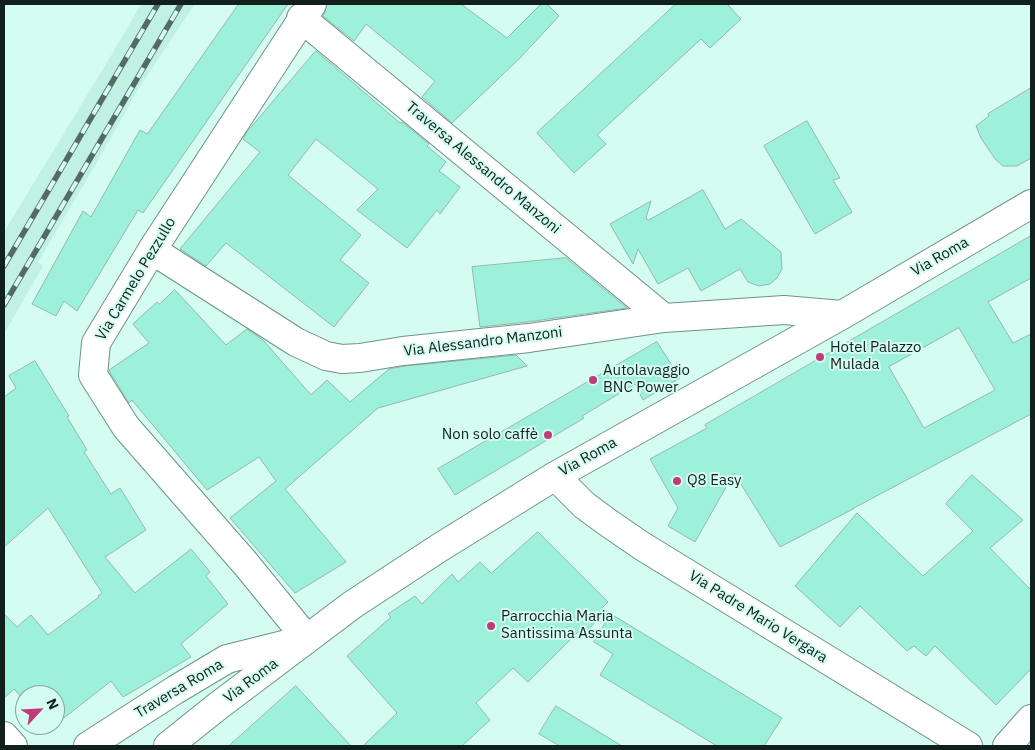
<!DOCTYPE html>
<html>
<head>
<meta charset="utf-8">
<style>
	body { margin:0 }
	#map { position:relative; width:1035px; height:750px; overflow:hidden; background:#d5fcf1; font-family:"IBM Plex Sans",sans-serif }
	canvas { display:block }
	.frame { position:absolute; inset:0; border:5px solid #11201c; pointer-events:none }
	.north { position:absolute; left:15px; top:685px; width:50px; height:50px; box-sizing:border-box; background:#d5fcf1; border:1px solid #87a49c; border-radius:50%; rotate:65deg; font-size:14px; font-weight:700; line-height:20px; text-align:center; color:#11201c }
	.north::after { content:''; display:block; margin:auto; width:18px; height:22px; background:#c23a79; clip-path:polygon(50% 0,100% 100%,50% 72%,0 100%) }
</style>
</head>
<body>
<div id="map">
<canvas width="1035" height="750"></canvas>
<div class="frame"></div>
<div class="north">N</div>
</div>
<script>
const ctx = document.querySelector('canvas').getContext('2d');
ctx.lineJoin = 'round';
function fillPath(path, color) {
  ctx.fillStyle = color;
  ctx.fill(path, 'evenodd');
}
function strokePath(path, color, width, dash) {
  ctx.strokeStyle = color;
  ctx.lineWidth = width;
  ctx.lineCap = dash ? 'butt' : 'round';
  ctx.setLineDash(dash || []);
  ctx.stroke(path);
}
function write(font, color, halo, rows, align = 'center') {
  ctx.font = font + ' "IBM Plex Sans",sans-serif';
  ctx.lineWidth = 4;
  ctx.setLineDash([]);
  ctx.textBaseline = 'middle';
  ctx.strokeStyle = halo;
  ctx.fillStyle = color;
  for (const [text, x, y, turn = 0] of rows) {
    ctx.save();
    ctx.translate(x, y);
    ctx.rotate((+turn || 0) * Math.PI / 180);
    ctx.textAlign = isNaN(turn) ? turn : align;
    if (halo) ctx.strokeText(text, 0, 0);
    ctx.fillText(text, 0, 0);
    ctx.restore();
  }
}
const built = new Path2D(`
	M141 4H195L137 91 96 164 38 262 43 266 4 334V232L109 59Z`);
const building = new Path2D(`
	M239 4H288L143 213 138 210 77 311 64 301 56 316 32 304 83 211 91 217 140 130 147 134Z
	M327 4H461L507 38 541 4H547L559 16 520 58 452 123 422 97 435 81 366 24 354 41 323 16 325 12Z
	M676 4H727L741 19 710 48 701 39 597 135 606 144 574 173 537 133Z
	M316 51 400 123 402 122 429 144 427 146 446 162 439 171 460 187 440 214 437 210 407 248 357 210 378 189 316 139 288 175 361 235 340 260 369 283 334 327 226 243 206 266 180 249 260 152 243 139 247 132Z
	M1031 88V158L1017 166H1003L995 159 981 138 976 126 989 116 988 114Z
	M807 121 840 178 833 180 852 212 815 234 764 146Z
	M703 190 725 229 741 219 781 252 782 269 777 278 770 284 759 286 748 282 740 269 701 291 688 268 658 284 638 249 633 264 610 224 651 201 646 218 648 220Z
	M1031 236V278L988 302 1013 343 1031 334V414L852 509H853L780 547 734 473 695 542 668 526 678 508 650 459 707 428 705 425ZM959 328 995 390 924 428 889 367Z
	M566 258 627 308 527 322 480 327 472 267Z
	M175 290 226 345 247 329 263 340 311 395 327 380 350 402 389 369 405 366 516 355 527 366 378 408 285 489 346 562 295 593 230 518 276 481 259 457 207 490 132 400 129 403 109 371V370L149 343 133 324 157 302 159 304Z
	M657 342 680 378 643 400 635 384 582 416 584 418 455 495 438 469Z
	M35 361 69 416 67 417 87 450 84 452 111 494 120 488 146 530 105 557 135 593 191 549 210 572 206 576 228 604 181 644 191 657 123 697 111 681 55 725V695H25V701L14 689 4 698V614L17 627 31 615 48 635 99 597 98 596 102 593 48 508 4 547V397L16 388 9 376Z
	M972 475 1023 520 990 548 1031 590V669L996 705 935 646 926 656 914 646 907 651 860 606 840 627 795 586 857 513 923 576 973 531 946 504Z
	M538 532 608 602 602 608 607 611 582 635 578 632 528 682 513 668 476 703 490 720 462 746H363L397 713 347 656 391 617 388 614 415 596 422 604 452 574 458 582 480 562 491 573Z
	M611 614 782 718 764 746H717L600 675 613 654 594 642Z
	M296 686 351 746H229Z
	M556 706 622 746H560L539 734Z`);
const minor = new Path2D(`
	M301 18 664 318
	M152 250 296 342 326 356 342 359 360 358 403 351 529 338 664 318 784 310 842 315
	M555 476 584 505 607 522 642 546 968 746
	M4 736 13 746
	M88 746 175 690 227 659 307 639 245 563 126 427 93 375 96 343 152 250 312 4
	M168 746 218 706 352 605 439 548 555 476 842 315 1031 204
	M1007 746 1031 719`);
const rail = new Path2D(`
	M4 266 158 4
	M4 305 181 4`);
const markers = [
	[820,357,5,"#c23a79"],
	[593,380,5,"#c23a79"],
	[548,435,5,"#c23a79"],
	[677,481,5,"#c23a79"],
	[491,626,5,"#c23a79"]
];
const streetNames = [
	["Traversa Alessandro Manzoni",483,168,40],
	["Via Roma",940,257,-30],
	["Via Carmelo Pezzullo",136,279,-59],
	["Via Alessandro Manzoni",483,342,-7],
	["Via Roma",588,457,-29],
	["Via Padre Mario Vergara",758,617,32],
	["Via Roma",251,681,-37],
	["Traversa Roma",179,689,-31]
];
const poiNames = [
	["Hotel Palazzo",830,348],
	["Mulada",830,365],
	["Autolavaggio",603,371],
	["BNC Power",603,388],
	["Non solo caffè",538,435,"right"],
	["Q8 Easy",687,481],
	["Parrocchia Maria",501,617],
	["Santissima Assunta",501,634]
];
fillPath(built, '#c1f1e4');
fillPath(building, '#9df1db');
strokePath(building, '#93b8ad', 1);
strokePath(minor, '#6e9288', 30);
strokePath(minor, '#fff', 28);
strokePath(rail, '#546b65', 5.5);
strokePath(rail, '#d5fcf1', 4, [11]);
for (const [x, y, r, color] of markers) {
  const dot = new Path2D();
  dot.arc(x, y, r, 0, 2 * Math.PI);
  ctx.fillStyle = color;
  ctx.fill(dot);
  strokePath(dot, '#d5fcf1', 2);
}
write('15px', '#11201c', '#d5fcf1', streetNames);
write('15px', '#11201c', '#d5fcf1', poiNames, 'left');
</script>
</body>
</html>
